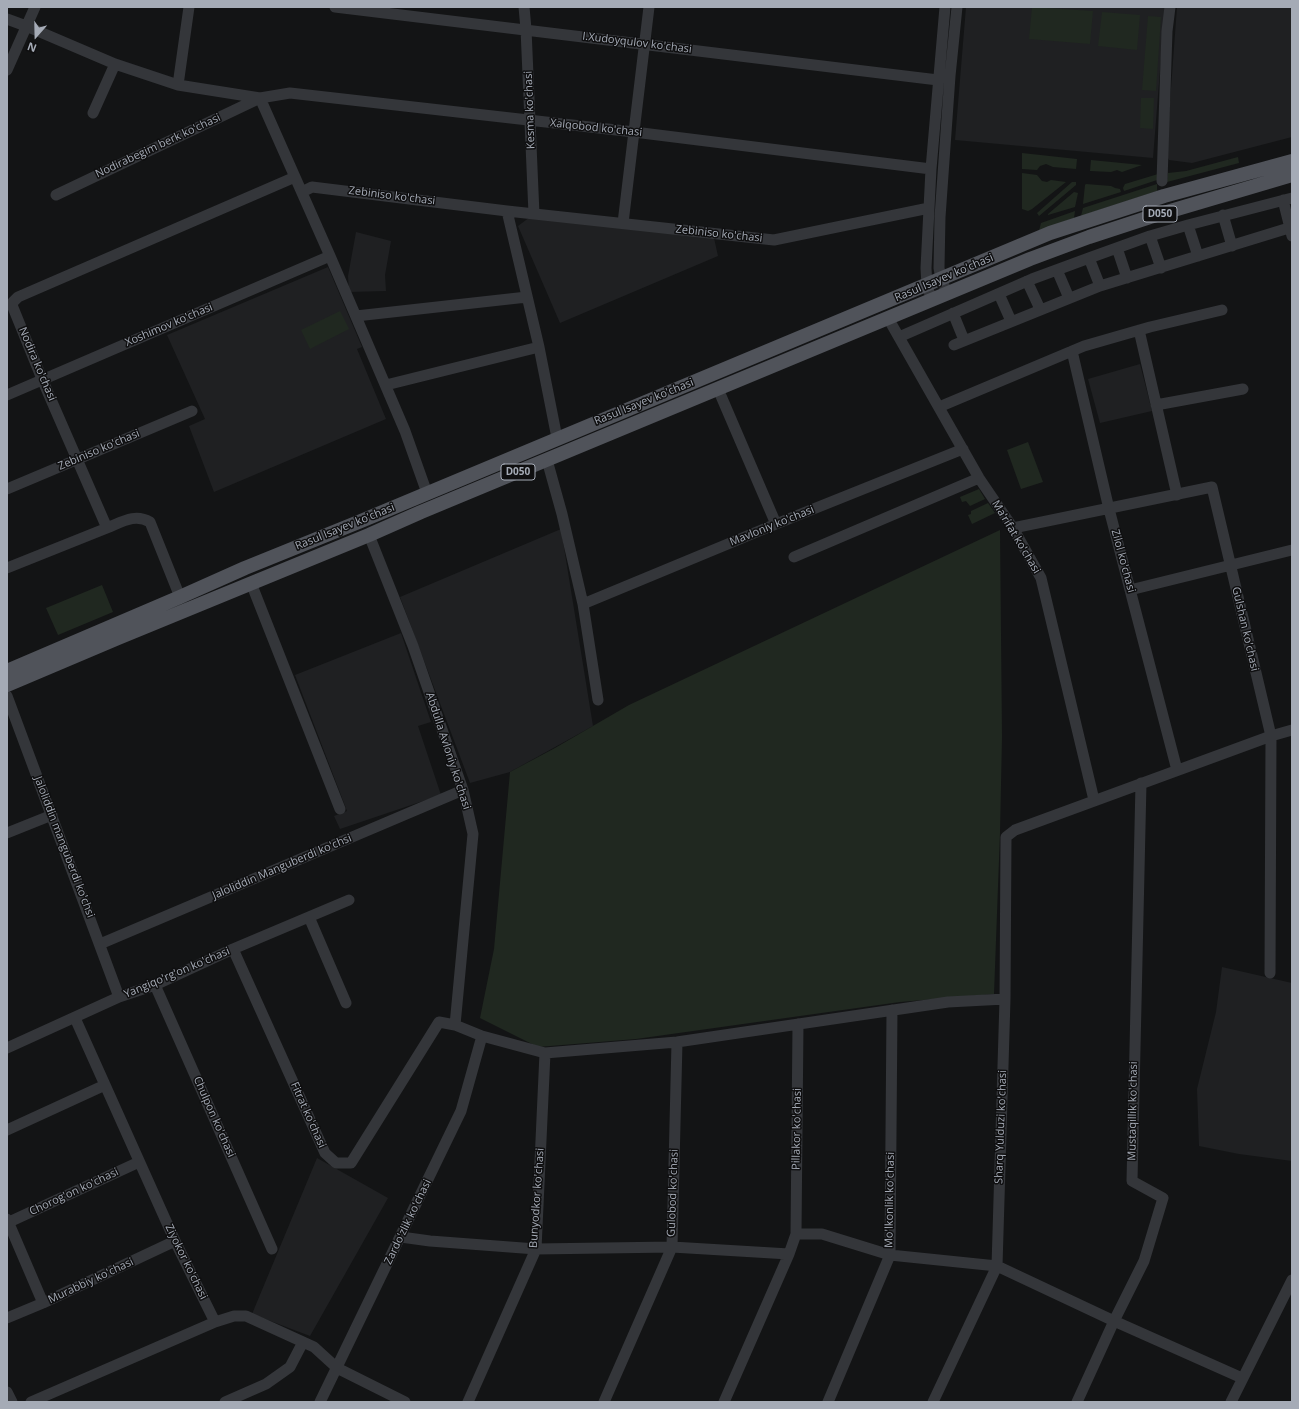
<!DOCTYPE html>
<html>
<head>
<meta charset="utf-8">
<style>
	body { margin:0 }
	#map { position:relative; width:1299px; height:1409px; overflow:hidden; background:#131415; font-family:"Open Sans",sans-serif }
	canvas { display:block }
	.frame { position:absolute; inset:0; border:8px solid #a5abb6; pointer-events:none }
	.north { position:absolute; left:16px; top:16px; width:40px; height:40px; -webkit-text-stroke:3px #0f0f10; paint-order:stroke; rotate:200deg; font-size:11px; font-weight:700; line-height:16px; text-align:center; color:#a5abb6 }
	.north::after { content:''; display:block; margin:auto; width:14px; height:18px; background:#a5abb6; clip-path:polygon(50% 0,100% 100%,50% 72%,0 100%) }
</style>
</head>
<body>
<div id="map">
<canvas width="1299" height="1409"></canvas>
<div class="frame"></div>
<div class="north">N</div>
</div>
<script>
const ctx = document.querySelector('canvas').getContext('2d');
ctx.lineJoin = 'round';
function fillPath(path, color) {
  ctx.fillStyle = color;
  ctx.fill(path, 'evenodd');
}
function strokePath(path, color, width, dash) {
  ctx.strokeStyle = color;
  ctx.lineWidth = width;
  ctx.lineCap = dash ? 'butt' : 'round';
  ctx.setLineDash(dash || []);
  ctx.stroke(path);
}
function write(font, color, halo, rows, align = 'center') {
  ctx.font = font + ' "Open Sans",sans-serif';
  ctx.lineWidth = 3;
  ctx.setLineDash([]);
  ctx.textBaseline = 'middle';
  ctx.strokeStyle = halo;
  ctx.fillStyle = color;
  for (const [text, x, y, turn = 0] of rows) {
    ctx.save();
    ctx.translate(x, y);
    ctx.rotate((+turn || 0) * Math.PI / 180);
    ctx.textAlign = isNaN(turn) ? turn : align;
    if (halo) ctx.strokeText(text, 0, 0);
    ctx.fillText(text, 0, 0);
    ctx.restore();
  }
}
const built = new Path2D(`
	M966 7 1165 8 1153 158 955 140Z
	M1177 7H1292V137L1192 163 1169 160 1166 156Z
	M530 217 714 238 718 256 560 323 518 226Z
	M356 232 391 241 385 275 386 291 349 292 348 276Z
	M328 267 362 347 357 349 386 419 214 492 189 426 205 419 167 335Z
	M1140 364 1152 411 1100 423 1088 379Z
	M561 529 593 726 510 772 470 783 400 597Z
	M401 633 431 722 418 726 441 795 340 829 334 816 347 811 295 675Z
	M1222 967 1292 983V1161L1239 1154 1199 1146 1197 1089 1216 1012Z
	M317 1158 388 1198 310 1336 252 1314Z`);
const green = new Path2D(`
	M1032 7 1093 11 1090 44 1029 39Z
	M1102 12 1140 15 1137 50 1098 46Z
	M1148 16 1161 17 1156 91 1142 90Z
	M1141 98H1154L1153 129 1140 128Z
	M1022 153 1077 159 1076 169 1053 167 1046 164 1040 166 1037 170 1022 169Z
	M1238 157 1239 163 1167 182 1168 173 1186 171Z
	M1091 160 1142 165 1122 172 1117 170 1111 172 1090 171Z
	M1022 173 1037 175 1042 181 1047 182 1051 180 1066 182 1032 209 1028 211 1022 209Z
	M1158 174 1157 180 1124 191 1123 188 1125 184Z
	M1072 182H1076V185L1039 216 1037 213Z
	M1086 184 1111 186 1115 188 1120 189 1121 192 1083 204 1085 185Z
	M1157 184V191L1081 216 1083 208Z
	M1074 192 1078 193 1075 207 1048 215V214Z
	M1075 211 1074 218 1039 231 1041 223Z
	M340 311 349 329 310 349 301 330Z
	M1028 442 1043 482 1021 489 1007 450Z
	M979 489 985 499 970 506 966 501 962 502 960 497Z
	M988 503 995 513 972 524 968 515 971 514V511Z
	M1000 530 1002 737 1000 833 994 994 900 1002 636 1039 538 1047 480 1018 494 949 510 772 555 748 629 705Z
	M102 585 113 612 58 635 46 608Z`);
const minor = new Path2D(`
	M189 7 178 85 260 98
	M335 7 938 80
	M524 7 526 29 534 214
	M7 19 26 26 115 64 178 85
	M7 70 35 7
	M260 98 330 256 405 431 427 493
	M93 113 115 64
	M1162 181 1167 31 1170 7
	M302 192 312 187 507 211 774 240 929 208
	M56 195 260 98 290 93 634 132 931 169
	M1283 200 1292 236
	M507 211 539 347 557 438
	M1223 215 1232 246
	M623 223 649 7
	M1188 225 1198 256
	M1150 236 1161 268
	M1117 248 1127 278
	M1089 258 1100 286
	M1057 270 1069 298
	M1027 281 1040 309
	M948 294 941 279 939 268 940 217 950 76 957 7
	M999 294 1011 321
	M932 300 927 286 926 268 931 169 945 7
	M953 313 964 340
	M356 316 527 297
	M888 318 979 478 1013 528 1041 578 1094 800
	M1139 330 1177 495
	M899 337 1032 279 1089 258 1150 236 1188 225 1292 198
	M954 345 1100 286 1292 227
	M1072 351 1109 509 1177 770
	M386 385 539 347
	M718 389 776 524
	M7 395 330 256
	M1156 405 1243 389
	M939 407 1084 346 1150 327 1222 310
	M547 460 562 514 583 604 598 700
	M7 489 192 411
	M1013 528 1212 487 1271 736 1270 973
	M369 535 413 646 463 790 473 834 455 1025
	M794 557 979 478
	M7 568 107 528
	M251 583 340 809
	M1130 590 1292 550
	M180 597 150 522C135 513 122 522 107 528L42 379 12 305 13 302 18 297 295 177
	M583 604 776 524 963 449
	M7 696 119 997
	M7 833 52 815
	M309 917 346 1003
	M100 944 463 790
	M233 949 325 1153 336 1163H351L439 1022 455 1025 482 1036 545 1053 677 1042 948 1002 1005 999
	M155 985 272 1249
	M7 1048 119 997 155 985 233 949 349 900
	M7 1130 105 1085
	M7 1219 43 1303
	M7 1223 139 1162
	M796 1234 798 1024
	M401 1237 430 1241 536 1249 672 1247 789 1254 796 1234H822L890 1255 997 1266 1114 1321 1242 1378
	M7 1318 43 1303 175 1241
	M215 1322 234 1316H246L314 1347 337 1368 405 1402
	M7 1392 12 1402
	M31 1402 215 1322 175 1241 75 1018
	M225 1402 266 1384 290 1367 303 1342
	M320 1402 461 1111 482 1036
	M468 1402 536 1249 545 1053
	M604 1402 672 1247 677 1042
	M724 1402 789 1254
	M828 1402 890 1255 892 1010
	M933 1402 997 1266 1005 999 1006 837 1015 830 1271 736 1292 730
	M1077 1402 1114 1321 1144 1261 1163 1198 1132 1181 1141 783
	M1231 1402 1292 1280`);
const major = new Path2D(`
	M7 671 180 597 245 568 361 521 1050 233 1164 196 1292 161
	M7 685 118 638 369 535 421 512 1030 259 1089 237 1150 217 1292 175`);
const shields = [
	[1160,214,34],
	[518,472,34]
];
const shieldNames = [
	["D050",1160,214],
	["D050",518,472]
];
const streetNames = [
	["I.Xudoyqulov ko'chasi",637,43,7],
	["Kesma ko'chasi",530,110,-92],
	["Xalqobod ko'chasi",596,128,6],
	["Nodirabegim berk ko'chasi",158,146,-25],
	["Zebiniso ko'chasi",392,196,7],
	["Zebiniso ko'chasi",719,234,6],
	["Rasul Isayev ko'chasi",944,278,-23],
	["Xoshimov ko'chasi",169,325,-23],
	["Nodira ko'chasi",37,364,67],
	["Rasul Isayev ko'chasi",644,402,-22],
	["Zebiniso ko'chasi",99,450,-23],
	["Mavloniy ko'chasi",772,526,-22],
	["Rasul Isayev ko'chasi",345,527,-22],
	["Ma'rifat ko'chasi",1016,537,59],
	["Zilol ko'chasi",1123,561,75],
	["Gulshan ko'chasi",1245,629,77],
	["Abdulla Avloniy ko'chasi",448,751,72],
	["Jaloliddin manguberdi ko'chsi",64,847,69],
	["Jaloliddin Manguberdi ko'chsi",282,867,-23],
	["Yangiqo'rg'on ko'chasi",177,973,-23],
	["Mustaqillik ko'chasi",1133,1111,-89],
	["Fitrat ko'chasi",308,1115,66],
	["Chulpon ko'chasi",214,1117,66],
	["Sharq Yulduzi ko'chasi",1001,1127,-88],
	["Pillakor ko'chasi",797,1129,-89],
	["Chorog'on ko'chasi",74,1192,-25],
	["Gulobod ko'chasi",673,1193,-88],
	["Bunyodkor ko'chasi",537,1198,-86],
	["Mo'lkonlik ko'chasi",890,1200,-89],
	["Zardo'zlik ko'chasi",408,1222,-64],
	["Ziyokor ko'chasi",186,1262,64],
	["Murabbiy ko'chasi",91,1281,-25]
];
fillPath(built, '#1f2022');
fillPath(green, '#202820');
strokePath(minor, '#34363a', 11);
strokePath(major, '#50535a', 14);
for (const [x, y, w] of shields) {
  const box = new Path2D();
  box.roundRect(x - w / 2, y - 8, w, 16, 3);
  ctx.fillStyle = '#0f0f10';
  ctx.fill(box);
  strokePath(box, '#a5abb6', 1);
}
write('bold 10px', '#a5abb6', null, shieldNames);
write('11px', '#a5abb6', '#0f0f10', streetNames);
</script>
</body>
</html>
